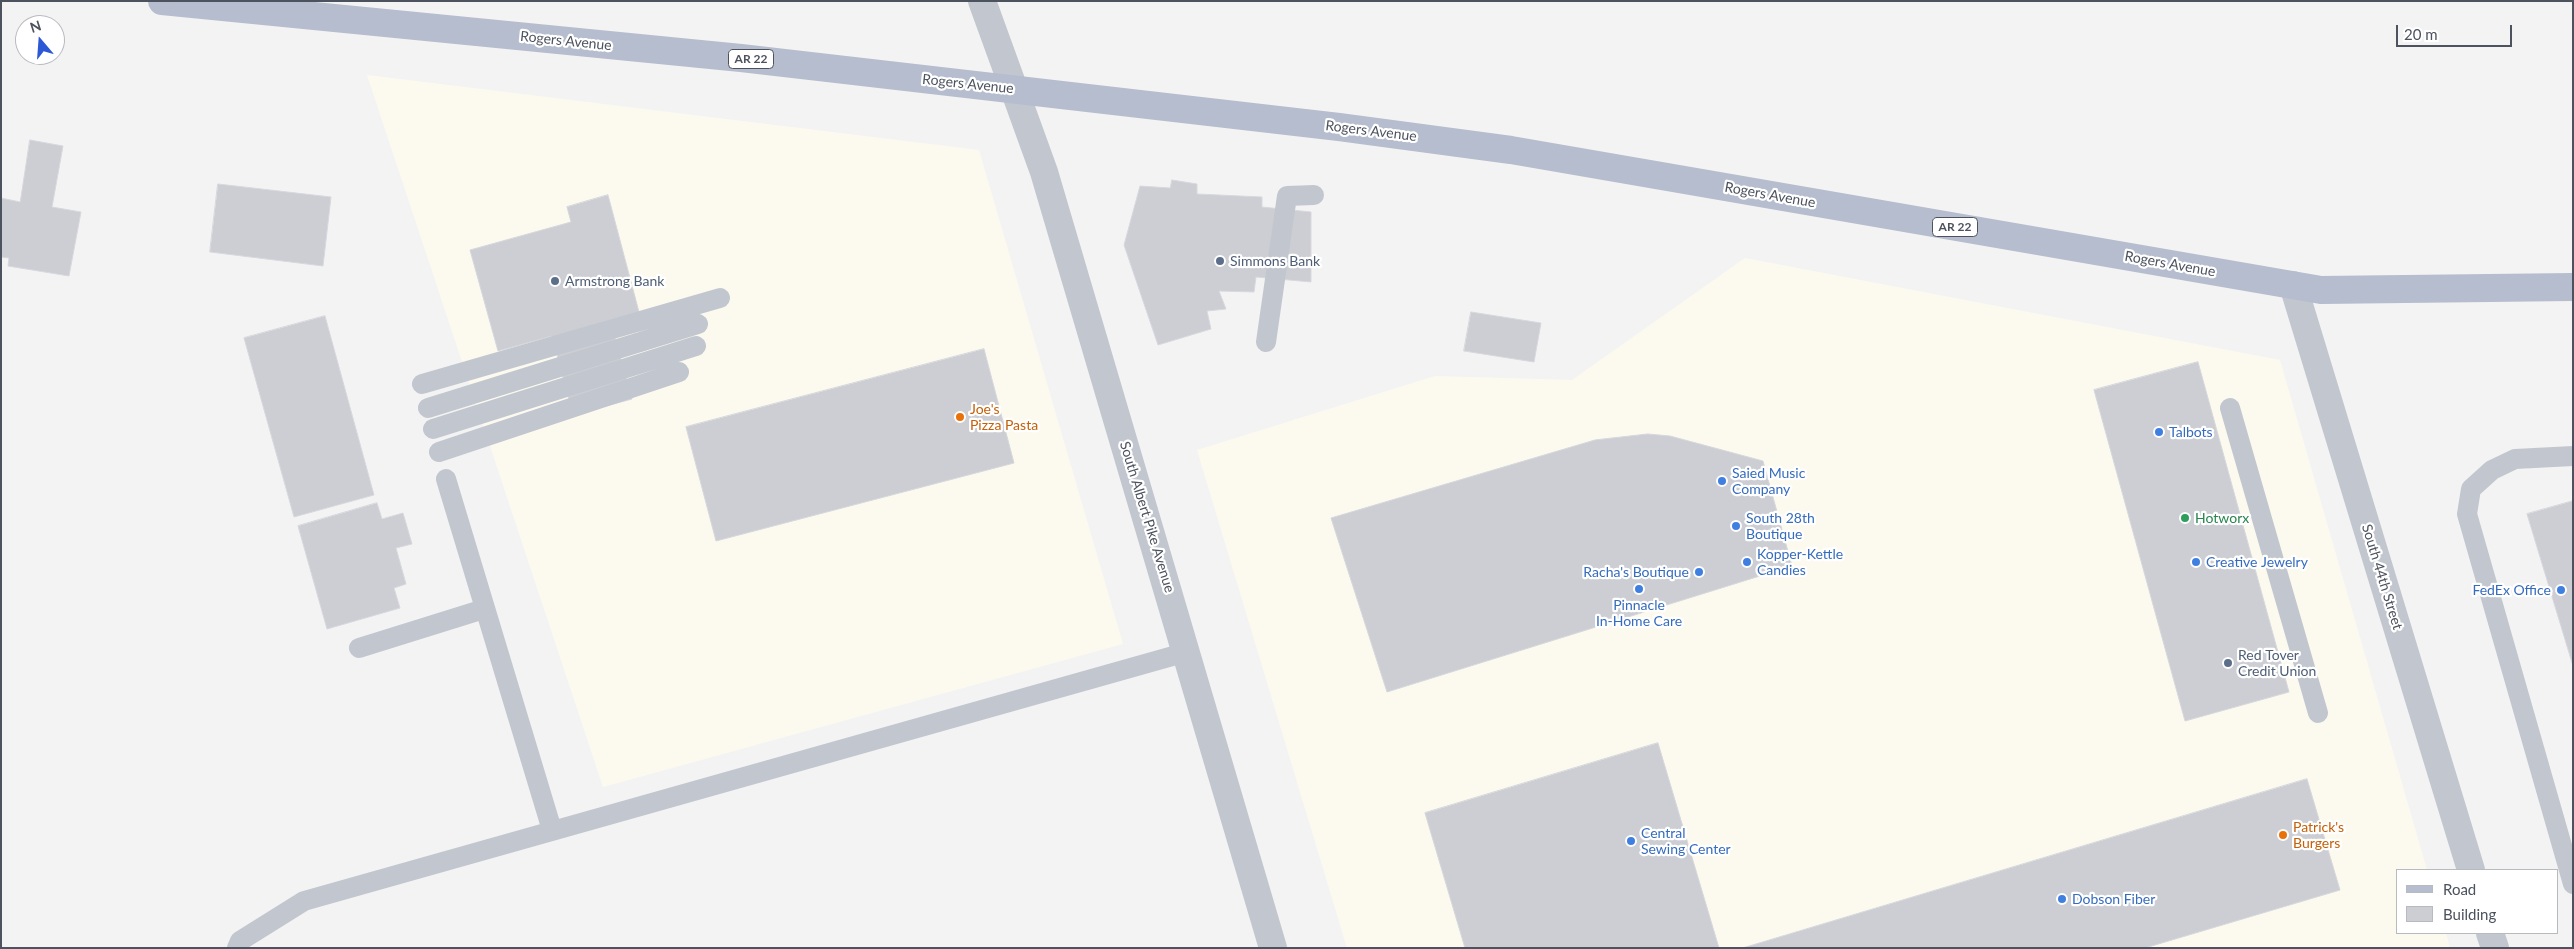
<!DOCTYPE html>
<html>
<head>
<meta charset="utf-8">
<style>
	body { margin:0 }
	#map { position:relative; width:2574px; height:949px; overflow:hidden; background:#f4f3f3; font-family:Lato,sans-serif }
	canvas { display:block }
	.frame { position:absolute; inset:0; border:2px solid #4c525e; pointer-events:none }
	.legend { position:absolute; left:2396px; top:869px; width:162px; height:65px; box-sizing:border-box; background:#fff; border:1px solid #b7babf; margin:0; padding:6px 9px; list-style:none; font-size:15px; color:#4c525e }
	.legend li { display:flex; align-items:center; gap:10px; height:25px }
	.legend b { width:25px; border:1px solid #b7babf }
	.north { position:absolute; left:15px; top:15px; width:50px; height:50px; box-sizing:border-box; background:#fff; border:1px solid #b7babf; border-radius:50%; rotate:342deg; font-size:14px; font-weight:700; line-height:20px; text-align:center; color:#4c525e }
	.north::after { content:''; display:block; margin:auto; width:18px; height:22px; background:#2c57d5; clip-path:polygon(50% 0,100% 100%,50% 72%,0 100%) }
	.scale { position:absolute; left:2396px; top:25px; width:116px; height:22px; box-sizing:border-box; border:2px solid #4c525e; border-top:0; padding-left:6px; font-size:15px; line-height:18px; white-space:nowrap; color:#4c525e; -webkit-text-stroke:4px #fff; paint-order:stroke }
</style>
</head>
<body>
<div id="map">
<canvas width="2574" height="949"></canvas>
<div class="frame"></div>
<ul class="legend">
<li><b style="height:6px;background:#b5bdce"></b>Road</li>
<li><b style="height:14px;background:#cdced4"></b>Building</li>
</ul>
<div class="north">N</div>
<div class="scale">20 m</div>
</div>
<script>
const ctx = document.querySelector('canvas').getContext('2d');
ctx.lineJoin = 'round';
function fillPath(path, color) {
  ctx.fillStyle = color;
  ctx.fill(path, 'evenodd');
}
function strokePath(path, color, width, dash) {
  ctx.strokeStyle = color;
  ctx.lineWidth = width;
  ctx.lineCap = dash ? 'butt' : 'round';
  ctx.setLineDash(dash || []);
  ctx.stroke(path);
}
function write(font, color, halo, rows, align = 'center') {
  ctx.font = font + ' Lato,sans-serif';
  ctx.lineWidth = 4.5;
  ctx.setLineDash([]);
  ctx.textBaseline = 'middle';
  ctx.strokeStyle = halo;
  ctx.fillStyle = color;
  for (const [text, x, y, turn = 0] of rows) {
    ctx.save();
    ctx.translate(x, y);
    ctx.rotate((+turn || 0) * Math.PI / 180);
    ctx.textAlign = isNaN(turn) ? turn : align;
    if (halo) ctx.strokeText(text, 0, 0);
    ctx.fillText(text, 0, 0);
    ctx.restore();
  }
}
const commercial = new Path2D(`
	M367 75 979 150 1123 644 603 787Z
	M1745 258 2280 360 2427 870H2398V933H2446L2450 948H1347L1197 450 1435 376 1572 380Z`);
const building = new Path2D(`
	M30 140 63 146 52 207 81 212 69 276 8 266 9 258 1 257V198L20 202Z
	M1172 180 1197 184V194L1262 197V207L1311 212V282L1256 277 1254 292 1219 291 1226 309 1207 311 1211 329 1158 345 1124 245 1140 186 1170 188Z
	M218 184 331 197 323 266 210 252Z
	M608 195 639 312 610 320 632 399 573 415 552 336 498 351 470 250 571 222 567 207Z
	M1471 312 1541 323 1534 362 1464 351Z
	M325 316 374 495 294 517 244 338Z
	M984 349 1014 463 716 541 686 427Z
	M2198 362 2289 692 2185 721 2094 390Z
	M1648 434 1670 436 1763 461 1792 566 1387 692 1331 518 1595 440Z
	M2573 501V666L2527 514Z
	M377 503 382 519 403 513 412 544 396 548 406 584 394 588 400 608 327 629 298 526Z
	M1658 743 1719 948H1465L1425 813Z
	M2307 779 2340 890 2145 948H1743Z`);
const service = new Path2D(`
	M1266 342 1287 196 1314 195
	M422 384 720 298
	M428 408 698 324
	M2230 408 2318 713
	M433 429 696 346
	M439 452 679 372
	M2573 456 2515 459 2492 470 2471 489 2467 514 2573 884
	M446 479 552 830
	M359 648 484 609
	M237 948 240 941 304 901 1187 652`);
const minor = new Path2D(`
	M1014 89 1044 172 1067 250 1273 948
	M2293 285 2471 870
	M2490 933 2495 948`);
const tertiary = new Path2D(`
	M982 1 1014 89`);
const primary = new Path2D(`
	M162 1 741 58 1339 127 1511 150 2321 290 2573 287`);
const markers = [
	[1220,261,5,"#5c6f8a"],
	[555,281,5,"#5c6f8a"],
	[960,417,5,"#e8710a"],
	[2159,432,5,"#3f7fe0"],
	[1722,481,5,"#3f7fe0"],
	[2185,518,5,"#2e9e5b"],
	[1736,526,5,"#3f7fe0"],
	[1747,562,5,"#3f7fe0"],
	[2196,562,5,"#3f7fe0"],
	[1699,572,5,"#3f7fe0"],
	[1639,589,5,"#3f7fe0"],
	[2561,590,5,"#3f7fe0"],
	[2228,663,5,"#5c6f8a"],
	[2283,835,5,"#e8710a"],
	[1631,841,5,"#3f7fe0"],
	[2062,899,5,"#3f7fe0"]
];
const shields = [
	[751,59,45],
	[1955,227,45]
];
const shieldNames = [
	["AR 22",751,59],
	["AR 22",1955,227]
];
const streetNames = [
	["Rogers Avenue",566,41,6],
	["Rogers Avenue",968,84,6],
	["Rogers Avenue",1371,131,7],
	["Rogers Avenue",1770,195,10],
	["Rogers Avenue",2170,264,10],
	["South Albert Pike Avenue",1147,517,73],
	["South 44th Street",2382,577,73]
];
const serviceNames = [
	["Simmons Bank",1230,261],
	["Armstrong Bank",565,281],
	["Red Tover",2238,655],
	["Credit Union",2238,671]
];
const foodNames = [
	["Joe's",970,409],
	["Pizza Pasta",970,425],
	["Patrick's",2293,827],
	["Burgers",2293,843]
];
const shopNames = [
	["Talbots",2169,432],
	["Saied Music",1732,473],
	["Company",1732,489],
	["South 28th",1746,518],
	["Boutique",1746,534],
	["Kopper-Kettle",1757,554],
	["Candies",1757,570],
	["Creative Jewelry",2206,562],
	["Racha's Boutique",1689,572,"right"],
	["FedEx Office",2551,590,"right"],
	["Pinnacle",1639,605,"center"],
	["In-Home Care",1639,621,"center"],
	["Central",1641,833],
	["Sewing Center",1641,849],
	["Dobson Fiber",2072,899]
];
const leisureNames = [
	["Hotworx",2195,518]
];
fillPath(commercial, '#fcfaef');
fillPath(building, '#cdced4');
strokePath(building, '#d7d8dd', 1);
strokePath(service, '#c2c7cf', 20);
strokePath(minor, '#c2c7cf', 28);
strokePath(tertiary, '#c2c7cf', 28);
strokePath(primary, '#b5bdce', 28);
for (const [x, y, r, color] of markers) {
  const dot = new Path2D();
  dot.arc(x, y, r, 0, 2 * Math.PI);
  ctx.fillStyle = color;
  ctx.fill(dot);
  strokePath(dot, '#fff', 2);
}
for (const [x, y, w] of shields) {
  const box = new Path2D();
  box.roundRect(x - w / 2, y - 9.5, w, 19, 4);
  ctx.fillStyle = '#fff';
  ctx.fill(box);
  strokePath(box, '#4c525e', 1);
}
write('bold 12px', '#4c525e', null, shieldNames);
write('14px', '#4c525e', '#fff', streetNames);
write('14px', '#4e5e75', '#fff', serviceNames, 'left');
write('14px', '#c56008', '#fff', foodNames, 'left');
write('14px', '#366cbe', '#fff', shopNames, 'left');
write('14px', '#27864d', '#fff', leisureNames, 'left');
</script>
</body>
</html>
